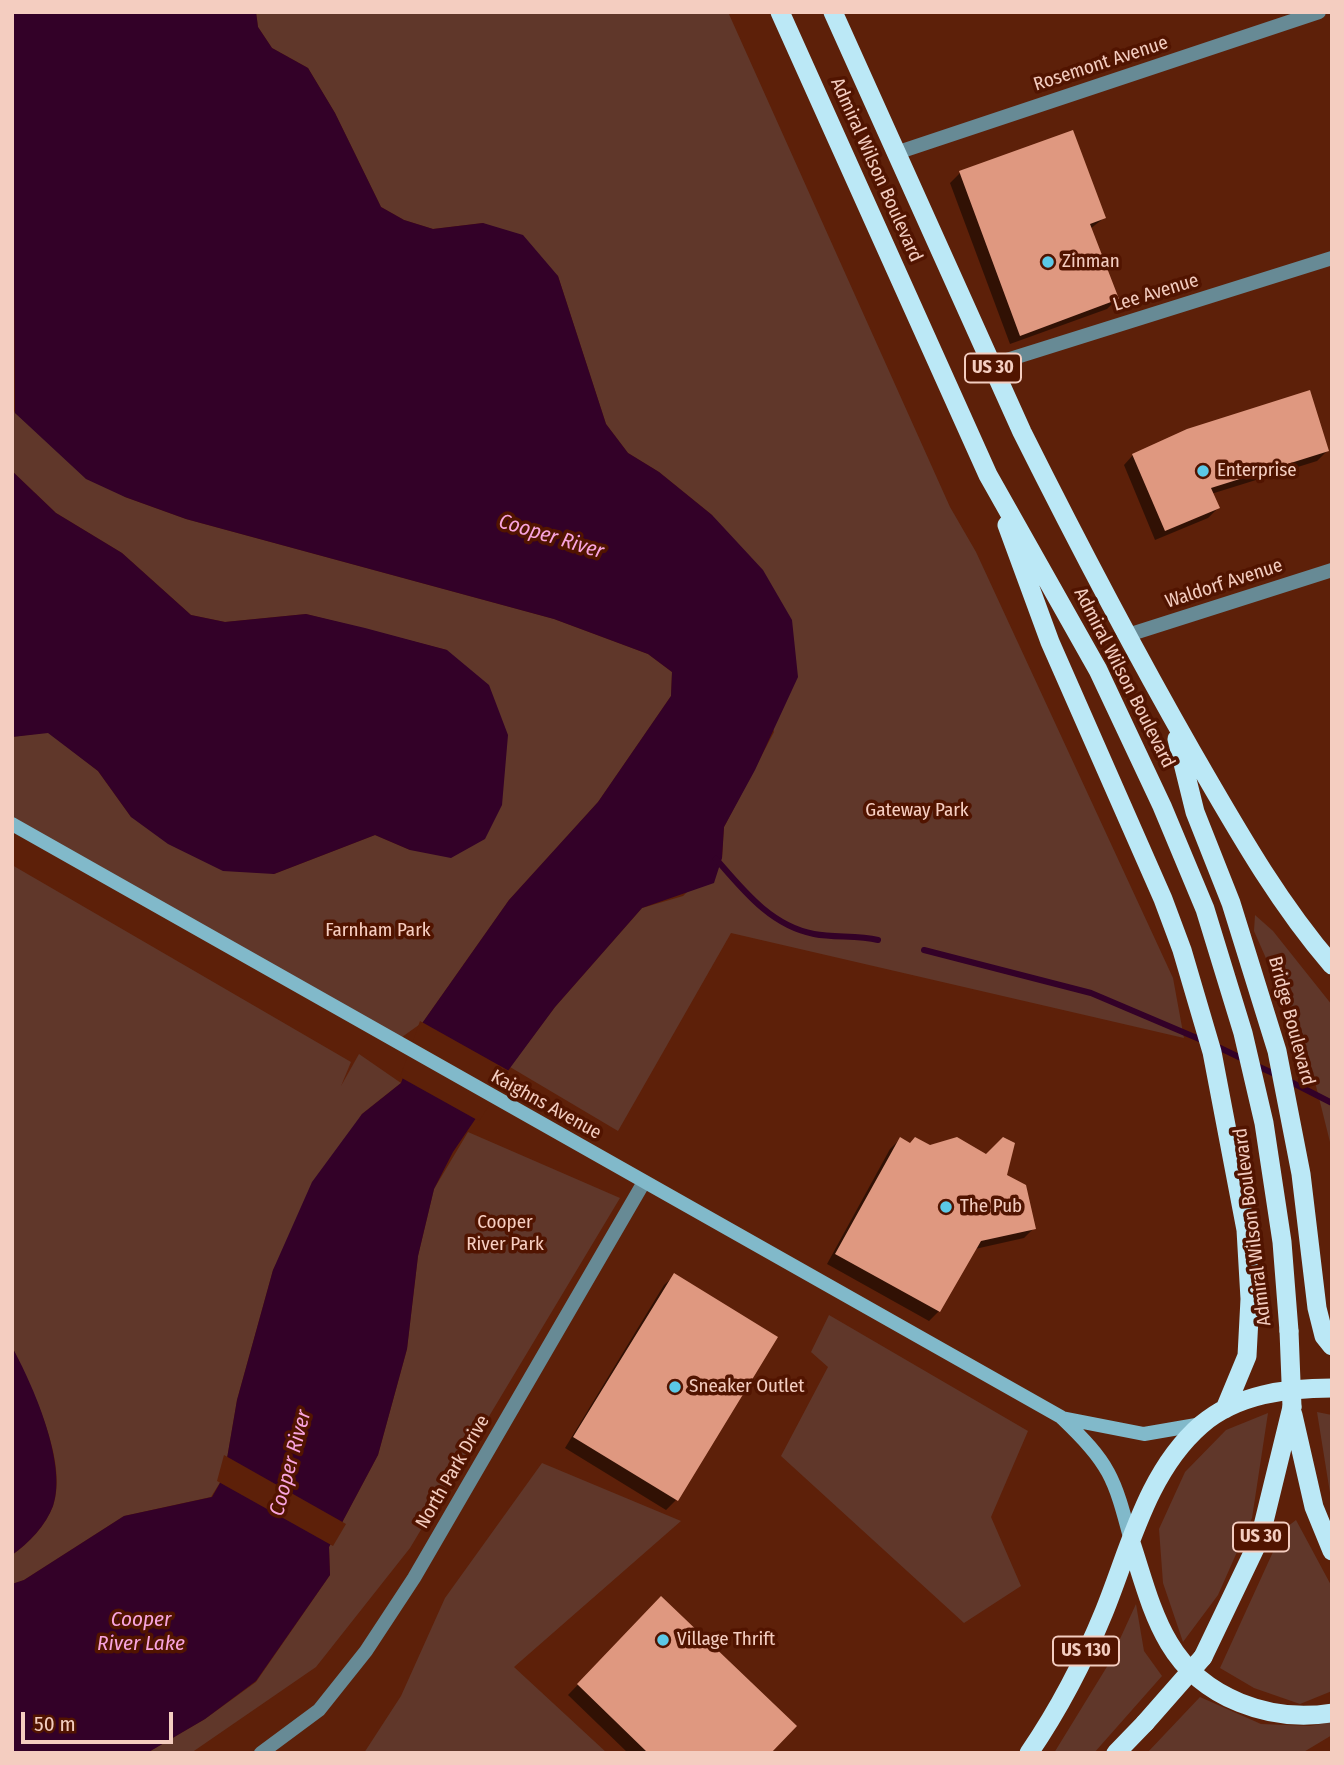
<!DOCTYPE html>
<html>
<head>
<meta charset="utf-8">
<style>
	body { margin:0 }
	#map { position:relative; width:1344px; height:1765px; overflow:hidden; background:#5d2009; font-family:"Fira Sans Condensed",sans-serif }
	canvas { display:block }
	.frame { position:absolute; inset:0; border:14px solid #f4cdc0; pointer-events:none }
	.scale { position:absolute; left:21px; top:1712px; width:152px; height:32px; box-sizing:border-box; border:4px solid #f4cdc0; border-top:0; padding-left:9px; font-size:21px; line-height:24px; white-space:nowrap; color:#f4cdc0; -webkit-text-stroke:5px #511400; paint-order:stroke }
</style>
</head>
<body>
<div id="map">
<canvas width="1344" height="1765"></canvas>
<div class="frame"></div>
<div class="scale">50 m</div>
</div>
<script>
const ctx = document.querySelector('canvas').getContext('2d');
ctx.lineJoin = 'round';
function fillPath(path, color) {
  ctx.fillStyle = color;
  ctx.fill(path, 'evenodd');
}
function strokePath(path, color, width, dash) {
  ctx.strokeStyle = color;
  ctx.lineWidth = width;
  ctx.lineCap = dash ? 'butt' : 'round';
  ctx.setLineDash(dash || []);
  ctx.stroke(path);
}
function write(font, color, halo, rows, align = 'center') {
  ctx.font = font + ' "Fira Sans Condensed",sans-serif';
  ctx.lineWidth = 7;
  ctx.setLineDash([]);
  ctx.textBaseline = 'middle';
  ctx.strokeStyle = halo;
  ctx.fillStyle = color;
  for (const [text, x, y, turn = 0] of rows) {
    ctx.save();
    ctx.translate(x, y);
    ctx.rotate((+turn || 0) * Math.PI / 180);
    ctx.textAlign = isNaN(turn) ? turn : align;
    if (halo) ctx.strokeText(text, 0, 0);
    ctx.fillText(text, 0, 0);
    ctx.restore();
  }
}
const green = new Path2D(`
	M256 12H728L950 507 976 552 1173 978 1184 1038 731 933 618 1131 510 1067 555 1007 642 908 683 896 722 858 724 827 774 732 712 515 659 472 628 453 606 424 558 276 483 223 433 229 404 220 381 207 335 113 308 68 272 48 258 27Z
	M12 406 15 413 46 439 125 497 186 519 554 619 648 654 672 672 671 696 598 802 509 900 423 1022 395 1042 12 824V737L48 732 98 771 131 817 274 874 375 835 410 850 447 650 306 614 225 622 191 615 122 553 56 513 12 471Z
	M12 865 351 1062 341 1086 359 1054 401 1083 362 1114 273 1270 237 1400 224 1476 211 1497 124 1516 24 1580 12 1584V1555C29 1543 46 1525 53 1506 69 1462 31 1386 12 1347Z
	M1255 915 1273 931 1332 1005V1150L1308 1054 1254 931Z
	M468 1132 620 1198 410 1548 316 1667 191 1753H147L205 1719 256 1682 330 1575 329 1547 378 1455 407 1349 418 1256 434 1189Z
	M829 1315 1028 1431 991 1517 1021 1586 964 1623 781 1456 828 1367 811 1352Z
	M1317 1412 1332 1415V1497L1330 1493Z
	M1268 1413 1252 1518 1218 1595 1183 1642 1163 1583 1159 1529 1185 1472 1226 1430Z
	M542 1463 681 1521 514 1667 607 1753H364L401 1696 445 1598Z
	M1296 1520 1332 1587V1691L1300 1704 1254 1688 1220 1668 1283 1530Z
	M1136 1604 1144 1651 1162 1676 1094 1753H1054L1108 1665Z
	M1200 1697 1261 1724 1310 1726 1332 1722V1735L1302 1753H1147Z`);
const water = new Path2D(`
	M12 12H256L258 27 272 48 308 68 335 113 381 207 404 220 433 229 483 223 523 235 558 276 606 424 628 453 659 472 712 515 763 570 792 620 798 677 755 770 724 827 722 858 714 883 642 908 555 1007 510 1068 453 1152 434 1189 418 1256 407 1349 378 1455 329 1547 330 1575 256 1681 205 1719 147 1753H12V1584L24 1580 124 1516 212 1497 224 1476 237 1400 273 1270 312 1182 362 1114 401 1083 423 1022 509 900 598 802 671 696 672 672 648 654 554 619 186 519 125 497 86 479 15 413Z
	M12 471 56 513 122 553 191 615 225 622 306 614 365 628 447 650 489 685 508 735 502 805 485 839 451 858 410 850 375 835 274 874 223 871 168 844 131 817 98 771 48 733 12 737Z
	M12 1347C32 1383 68 1464 53 1506 46 1525 29 1543 12 1555Z`);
const pier = new Path2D(`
	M420 1021 511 1072 479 1121 400 1077Z
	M224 1455 346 1524 333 1546 217 1481Z`);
const shadow = new Path2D(`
	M960 173 1104 218 1090 229 1117 299 1107 309 1010 344 950 183Z
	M1327 451 1317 461 1211 494 1218 508 1208 518 1155 540 1124 465 1133 455Z
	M900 1139 910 1144 986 1156 1005 1176 1034 1228 1024 1238 975 1249 939 1311 929 1321 827 1264 890 1149Z
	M674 1276 775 1338 676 1500 666 1510 565 1448 664 1285Z
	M661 1598 769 1753H628L568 1695Z`);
const stream = new Path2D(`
	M716 859C743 890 771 926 814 934 835 938 857 935 878 940
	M924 950 1091 993 1204 1041
	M1214 1045 1245 1060
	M1255 1065 1277 1075
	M1287 1080 1332 1103`);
const building = new Path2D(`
	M1073 130 1106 218 1090 224 1119 299 1020 336 959 171Z
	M1310 390 1329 451 1211 488 1220 508 1165 531 1132 454 1187 429Z
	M900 1137 910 1143 915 1137 930 1145 957 1137 986 1154 1003 1137 1015 1143 1007 1175 1026 1185 1036 1229 981 1241 940 1312 835 1254Z
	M674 1273 778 1337 678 1501 573 1437Z
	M661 1596 797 1726 771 1753H648L577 1684Z`);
const minor = new Path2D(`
	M896 153 1319 12
	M991 365 1332 258
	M1128 635 1332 570`);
const tertiary = new Path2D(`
	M261 1753 319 1710 366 1651 414 1578 644 1182`);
const secondary = new Path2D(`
	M12 824 1061 1417C1110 1464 1114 1476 1131 1541
	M1062 1418 1144 1434 1202 1424`);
const trunk = new Path2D(`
	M780 12 988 475 1098 670 1162 806 1205 909 1243 1033 1264 1123 1282 1242 1289 1331
	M833 12 1022 432C1076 540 1132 647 1192 752 1235 826 1276 900 1332 965
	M1007 525 1050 642 1163 899 1182 950 1212 1052 1246 1230 1250 1299 1247 1356 1225 1409
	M1177 739 1195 812 1231 903 1277 1051 1301 1174 1317 1308 1324 1336 1332 1346
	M1293 1415 1314 1507 1332 1551
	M1131 1543C1142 1576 1151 1613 1169 1643 1202 1699 1271 1723 1332 1713
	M1203 1657 1260 1538 1292 1407
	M1029 1753C1059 1709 1084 1661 1104 1612 1130 1548 1147 1472 1201 1425 1237 1394 1287 1388 1332 1388
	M1116 1753 1145 1723`);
const trunkBridge = new Path2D(`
	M1289 1331 1292 1407
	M1145 1723 1203 1657`);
const markers = [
	[1048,262,7,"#5bc8e6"],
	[1203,471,7,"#5bc8e6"],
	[946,1207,7,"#5bc8e6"],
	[675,1387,7,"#5bc8e6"],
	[663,1640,7,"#5bc8e6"]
];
const shields = [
	[993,368,56],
	[1261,1537,56],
	[1086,1651,66]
];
const shieldNames = [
	["US 30",993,368],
	["US 30",1261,1537],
	["US 130",1086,1651]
];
const streetNames = [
	["Rosemont Avenue",1101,64,-18],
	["Admiral Wilson Boulevard",876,170,66],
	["Lee Avenue",1156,293,-17],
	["Waldorf Avenue",1224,584,-18],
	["Admiral Wilson Boulevard",1124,678,63],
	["Bridge Boulevard",1291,1021,75],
	["Kaighns Avenue",546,1105,29],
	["Admiral Wilson Boulevard",1253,1227,-97],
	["North Park Drive",453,1472,-60]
];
const poiNames = [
	["Zinman",1062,262],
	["Enterprise",1217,471],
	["The Pub",960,1207],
	["Sneaker Outlet",689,1387],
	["Village Thrift",677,1640]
];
const parkNames = [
	["Gateway Park",917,811],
	["Farnham Park",378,931],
	["Cooper",505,1223],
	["River Park",505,1245]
];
const waterNames = [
	["Cooper River",551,537,17],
	["Cooper River",291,1463,-75],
	["Cooper",141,1620],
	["River Lake",141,1644]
];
fillPath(green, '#60372a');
fillPath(water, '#330128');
fillPath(pier, '#5d2009');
fillPath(shadow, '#0007');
strokePath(stream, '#330128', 6);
fillPath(building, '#df9880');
strokePath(minor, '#678a95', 14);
strokePath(tertiary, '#678a95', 14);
strokePath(secondary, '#81b9ca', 14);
strokePath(trunk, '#bbe8f6', 19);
strokePath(trunkBridge, '#bbe8f6', 19);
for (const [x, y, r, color] of markers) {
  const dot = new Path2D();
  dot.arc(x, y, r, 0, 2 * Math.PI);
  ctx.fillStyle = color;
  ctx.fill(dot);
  strokePath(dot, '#511400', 2.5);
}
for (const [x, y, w] of shields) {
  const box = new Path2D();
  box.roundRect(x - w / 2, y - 14.5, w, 29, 5);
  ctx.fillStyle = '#511400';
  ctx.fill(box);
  strokePath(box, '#f4cdc0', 2);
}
write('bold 18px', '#f4cdc0', null, shieldNames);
write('19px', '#f4cdc0', '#511400', streetNames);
write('19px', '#f4cdc0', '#511400', poiNames, 'left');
write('19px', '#f8cfc2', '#511400', parkNames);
write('italic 21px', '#f8a4de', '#511400', waterNames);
</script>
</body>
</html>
